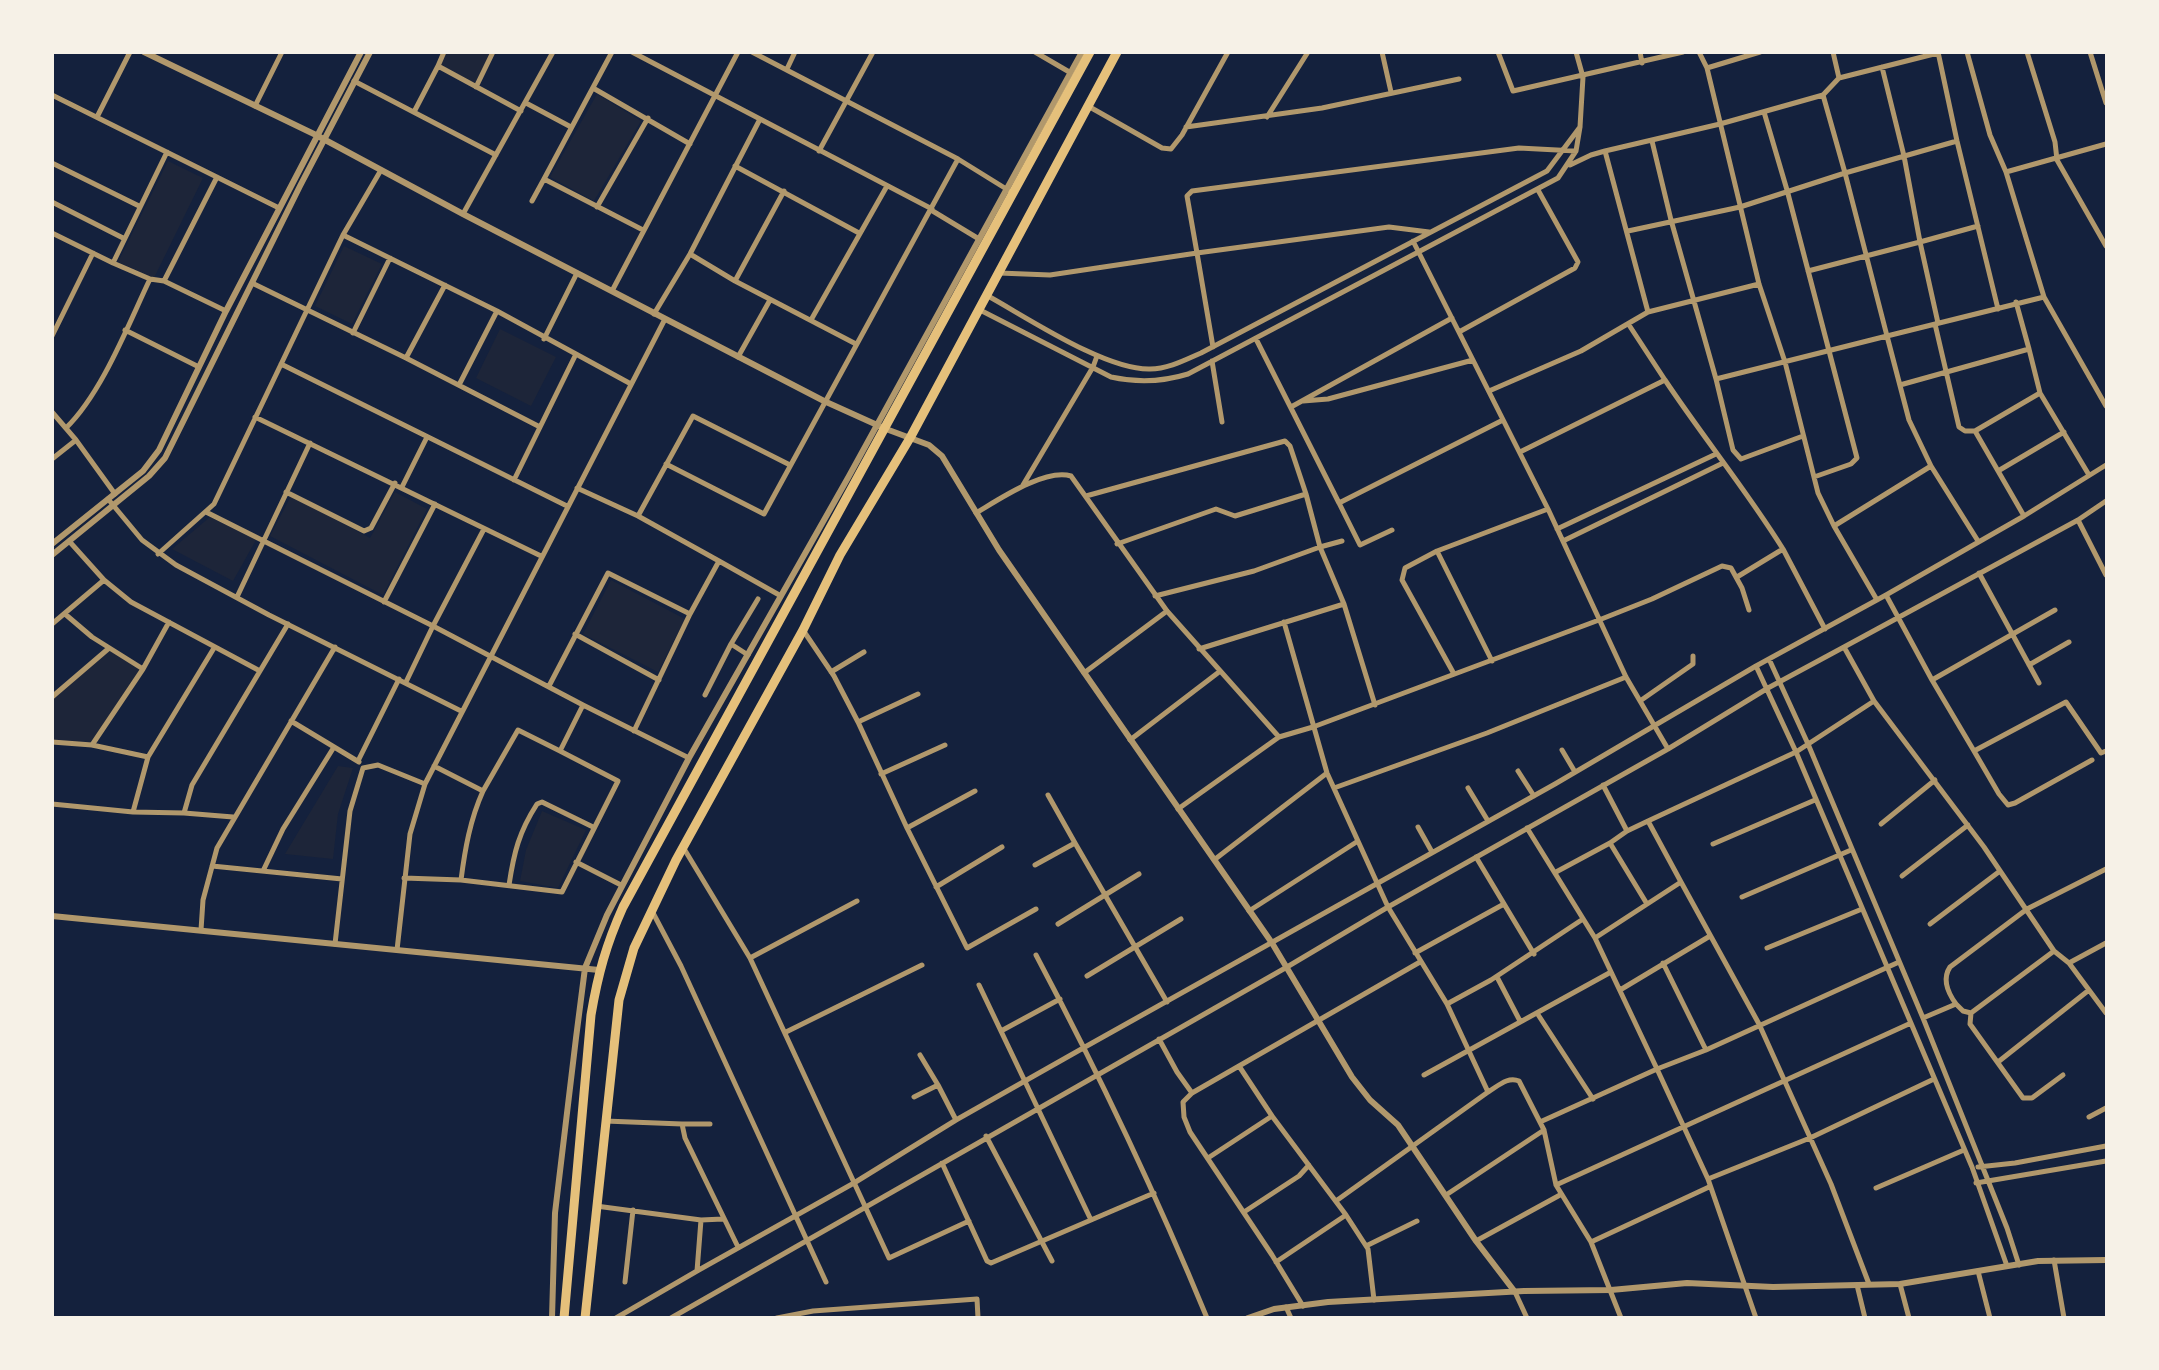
<!DOCTYPE html>
<html>
<head>
<meta charset="utf-8">
<style>
	body { margin:0 }
	#map { position:relative; width:2159px; height:1370px; overflow:hidden; background:#14213d; font-family:Raleway,sans-serif }
	canvas { display:block }
	.frame { position:absolute; inset:0; border:54px solid #f6f1e7; pointer-events:none }
</style>
</head>
<body>
<div id="map">
<canvas width="2159" height="1370"></canvas>
<div class="frame"></div>
</div>
<script>
const ctx = document.querySelector('canvas').getContext('2d');
ctx.lineJoin = 'round';
function fillPath(path, color) {
  ctx.fillStyle = color;
  ctx.fill(path, 'evenodd');
}
function strokePath(path, color, width, dash) {
  ctx.strokeStyle = color;
  ctx.lineWidth = width;
  ctx.lineCap = dash ? 'butt' : 'round';
  ctx.setLineDash(dash || []);
  ctx.stroke(path);
}
const green = new Path2D(`
	M444 53H493L476 87 438 66Z
	M597 94 641 121 594 201 550 177Z
	M168 161 203 178 154 278 118 262Z
	M344 246 382 264 352 324 315 306Z
	M500 329 556 357 531 406 476 378Z
	M395 492 427 509 383 595 270 536 291 496 370 538Z
	M210 517 256 540 233 581 172 549Z
	M611 580 685 619 658 672 583 634Z
	M108 649 143 669 92 745 53 742 52 698Z
	M338 766 353 768 338 814 333 859 285 854Z
	M542 811 586 830 558 888 520 881 526 850Z`);
const minor = new Path2D(`
	M444 52 438 66 521 111
	M612 52 544 179 643 230
	M632 52 932 209
	M752 52 958 159 1008 190
	M1035 52 1071 73
	M1382 52 1391 92
	M1498 52 1513 91 1683 52
	M1640 52 1642 63
	M1699 52 1707 68 1759 284 1785 362 1818 493 1834 526 1877 600
	M1833 52 1839 78 1938 53
	M1938 52 1957 141 1998 309
	M1967 52 1990 135 2006 172 2044 297 2106 406
	M2027 52 2055 142 2057 160 2106 246
	M2090 52 2106 103
	M1882 67 1904 156 1920 242 1978 226
	M1707 68 1760 52
	M787 69 795 52
	M354 81 496 155
	M476 87 493 52
	M593 88 690 144
	M52 95 279 208
	M1823 95 1839 78
	M526 103 571 127
	M255 106 282 52
	M1088 106 1162 148 1171 149 1182 135 1228 52
	M414 112 438 66
	M1764 112 1787 190 1857 458 1851 464 1814 477
	M97 117 130 52
	M1267 117 1308 52
	M1186 127 1322 108 1459 79
	M1652 141 1671 220 1716 379 1887 336 1909 420 1931 466 1978 541
	M819 151 873 52
	M52 163 139 206
	M1570 165 1591 155 1605 151
	M735 166 859 233
	M2006 172 2106 144
	M532 201 544 179
	M52 202 123 238
	M597 207 648 118
	M931 210 979 239
	M463 214 553 52
	M1628 231 1740 207 1845 173 1887 336 2044 297
	M1429 232 1389 227 1197 253 1187 196 1192 191 1519 148 1576 151
	M52 233 113 263 150 279 164 281 226 311
	M343 235 497 311 631 384
	M1413 241 1548 509 1626 677 1668 749
	M690 254 735 281 856 344
	M113 263 167 152
	M1808 271 1920 242 1938 323
	M999 273 1050 275 1197 253 1213 347
	M164 281 217 177
	M735 281 784 191
	M252 283 406 358 540 427
	M612 291 738 52
	M988 296C1028 318 1105 370 1150 369 1168 369 1185 360 1201 353L1547 171 1580 127
	M980 310 1111 377C1138 383 1162 382 1188 374L1558 178 1576 151 1580 127 1583 77 1576 52
	M1648 312 1605 151 1720 124 1823 95 1845 173 1957 141
	M654 314 690 254 759 121
	M811 320 887 186
	M1935 324 1959 427 1965 431H1975L2024 516
	M125 330 199 367
	M1459 332 1575 268 1578 262 1538 190
	M353 333 390 258
	M52 336 93 253
	M544 339 577 273
	M1256 339 1339 503
	M2029 349 2040 393 2089 475
	M738 357 770 300
	M406 358 445 285
	M1212 361 1222 422
	M281 364 567 506
	M1716 379 1733 450 1741 459 1803 436
	M1665 380C1703 437 1747 491 1783 549
	M459 385 497 311
	M1900 385 2029 349 2016 302
	M1489 391 1581 351 1648 312 1759 284
	M1303 401 1328 399 1473 360
	M1291 407 1452 318
	M52 412 76 440 115 494
	M255 417 541 556
	M66 428C102 393 128 325 150 279
	M1975 431 2040 393
	M1520 452 1665 380 1629 325
	M52 459 76 440
	M666 464 764 514 958 159
	M1998 471 2064 432
	M514 480 576 354
	M1023 485 1093 367 1097 356
	M402 487 427 437
	M577 488 638 516 719 561
	M286 492 364 531 371 528 395 483
	M1086 496 1285 441 1290 446 1306 494 1320 547 1342 541
	M108 499 142 540 176 565 269 615 461 711
	M2106 501 2078 520 2106 575
	M206 512 433 626 406 682
	M976 513C998 500 1045 468 1071 476L1167 611 1279 737
	M638 516 693 416 790 465
	M2078 520 1844 647 1874 701 1984 847 2054 951 2069 963 2106 1013
	M1834 526 1931 466
	M1557 529 1716 454
	M1392 530 1360 545 1339 503 1503 420
	M69 541 104 580 131 602 260 671
	M1563 541 1723 463
	M1117 544 1216 509 1235 516 1306 494
	M1437 551 1492 661
	M158 554 214 504 343 235 381 170
	M1979 573 2039 683
	M1737 577 1783 549 1825 629
	M1886 595 1932 680 1974 751 2066 702 2101 753 2106 751
	M1155 596 1254 571 1320 547 1344 604
	M237 597 310 443
	M384 602 435 504
	M65 614 92 637 143 669
	M1284 622 1327 773 1388 907 1447 1004 1488 1092
	M52 624 104 580
	M803 630 834 676 858 722 907 828 967 948 1036 909
	M575 634 659 680
	M731 644 758 599
	M1199 649 1344 604 1375 705
	M1769 659 1808 744 1923 1018 2007 1228 2019 1265
	M2029 665 2069 642
	M1756 666 1796 752 1972 1167 2007 1266
	M831 672 864 652
	M1084 673 1167 611
	M1454 674 1402 580 1405 568 1437 551 1548 509
	M1932 680 2055 610
	M549 686 608 573 690 614
	M705 695 731 644 748 655
	M52 697 108 649
	M1640 701 1693 664V656
	M583 705 689 758
	M291 721 359 762
	M858 722 918 694
	M634 731 690 614 719 561 781 596
	M1130 740 1219 672
	M52 742 92 745 148 757
	M92 745 143 669 169 622
	M1562 750 1575 772
	M1974 751 1999 794 2008 805 2015 803 2092 760
	M358 761 399 679
	M434 766 483 791C470 820 465 849 461 880
	M1518 771 1534 796
	M881 774 945 745
	M1334 788 1487 733 1626 677
	M1468 788 1488 821
	M483 791 518 730 560 751 583 705 433 626 484 529
	M1048 795 1075 843
	M52 804 133 812 184 813 233 817
	M1178 809 1279 737 1313 727 1599 620 1652 599 1722 566 1731 568 1742 588 1749 610
	M133 812 148 757 214 648
	M184 813 192 785 288 624
	M1648 821 1796 752 1874 701
	M1881 824 1935 780
	M1418 827 1432 852
	M907 828 975 791
	M1527 828 1595 938 1657 1069 1708 1179 1756 1318
	M1610 843 1647 904
	M1713 844 1815 800
	M683 847 750 958 889 1258 969 1221
	M1476 857 1534 954
	M1214 860 1327 773
	M576 862 621 885
	M1035 865 1075 843 1167 1002
	M212 866 342 879
	M263 871 283 829 334 747
	M1556 872 1610 843 1627 831 1603 785
	M1902 876 1968 825
	M404 878 461 880 562 892 618 781 560 751
	M1681 882 1759 1024 1831 1184 1869 1284
	M509 885C514 852 519 832 537 804L542 802 593 827
	M936 887 1002 847
	M1742 897 1851 850
	M652 911 681 966 826 1282
	M1249 911 1358 841
	M1058 924 1139 874
	M1930 924 2000 871
	M201 930 203 900 217 848 335 647
	M1595 938 1681 882 1648 821 1627 831
	M335 944 350 811 363 768 378 765 425 784
	M1767 948 1862 909
	M397 950 410 834 425 784 665 319
	M1415 953 1504 904
	M1036 955C1099 1074 1156 1194 1207 1318
	M750 958 857 901
	M1663 963 1706 1050
	M2069 963 2106 943
	M1087 976 1181 919
	M1497 977 1520 1021
	M979 985 1091 1220 1154 1193
	M1620 990 1710 936
	M1447 1004 1491 980 1583 919
	M1956 1004 1963 1011 1971 1013 2054 951
	M1537 1013 1593 1099
	M1971 1013 1970 1024 2023 1098H2032L2063 1075
	M1923 1018 1956 1004C1948 993 1942 979 1950 967L2027 909 2106 869
	M1001 1031 1060 999
	M786 1032 922 965
	M1159 1039 1177 1072 1192 1093
	M920 1055 938 1085
	M1998 1062 2089 990
	M1239 1066 1272 1116
	M1424 1075 1611 972
	M914 1097 938 1085 956 1120
	M2089 1117 2106 1108
	M605 1121 682 1124 685 1138 738 1247
	M1540 1122 1657 1069 1706 1050 1899 962
	M682 1124H710
	M986 1136 1052 1261
	M1208 1158 1272 1116 1346 1215
	M942 1163 987 1261 991 1263 1091 1220
	M1978 1167 2015 1163 2106 1146
	M1708 1179 1810 1138 1934 1079
	M1976 1183 2106 1161
	M1556 1185 1911 1023
	M1876 1188 1964 1150
	M1446 1195 1544 1130
	M1336 1201 1488 1092C1498 1086 1508 1076 1519 1081L1544 1130 1556 1185 1591 1242 1621 1318
	M596 1206 701 1220 723 1219
	M1244 1212 1299 1176 1309 1165
	M701 1220 697 1271 854 1183 956 1120 1085 1047 1555 784 1756 666 1886 595 2024 516 2106 465
	M1476 1241 1560 1195
	M1591 1242 1709 1187
	M1366 1246 1417 1221
	M2054 1260 2064 1318
	M1276 1262 1346 1215 1368 1249 1374 1300
	M1978 1271 1990 1318
	M625 1282 633 1210
	M1900 1284 1909 1318
	M1857 1285 1865 1318
	M1515 1292 1527 1318
	M1303 1306 1272 1255 1190 1132 1184 1117 1183 1102 1192 1093 1420 962
	M1286 1307 1291 1318
	M616 1318 697 1271
	M671 1318 1287 967 1388 907 1668 749 1768 688 1844 647
	M777 1318 813 1311 977 1299 978 1318`);
const tertiary = new Path2D(`
	M144 52 316 135 463 214 824 401 886 429 929 445 942 456 999 550 1272 943 1352 1077 1370 1100 1398 1125 1476 1241 1515 1292
	M52 544 143 471 159 450 226 311 361 52
	M52 555 149 476 165 458 300 186 370 52
	M52 916 599 970
	M552 1318 555 1213 576 1038 585 968 607 915 689 758 849 476 1082 52
	M1248 1318 1274 1309 1328 1302 1524 1291 1611 1290 1687 1283 1773 1287 1900 1284 2038 1261 2106 1260`);
const trunk = new Path2D(`
	M564 1318 591 1015C598 974 606 945 623 907 778 622 935 337 1090 52
	M585 1318 619 1000 634 948 676 860 803 630 840 555 910 438 1117 52`);
fillPath(green, '#1d2539');
strokePath(minor, '#b1986c', 5);
strokePath(tertiary, '#b1986c', 6);
strokePath(trunk, '#e5c07b', 9);
</script>
</body>
</html>
